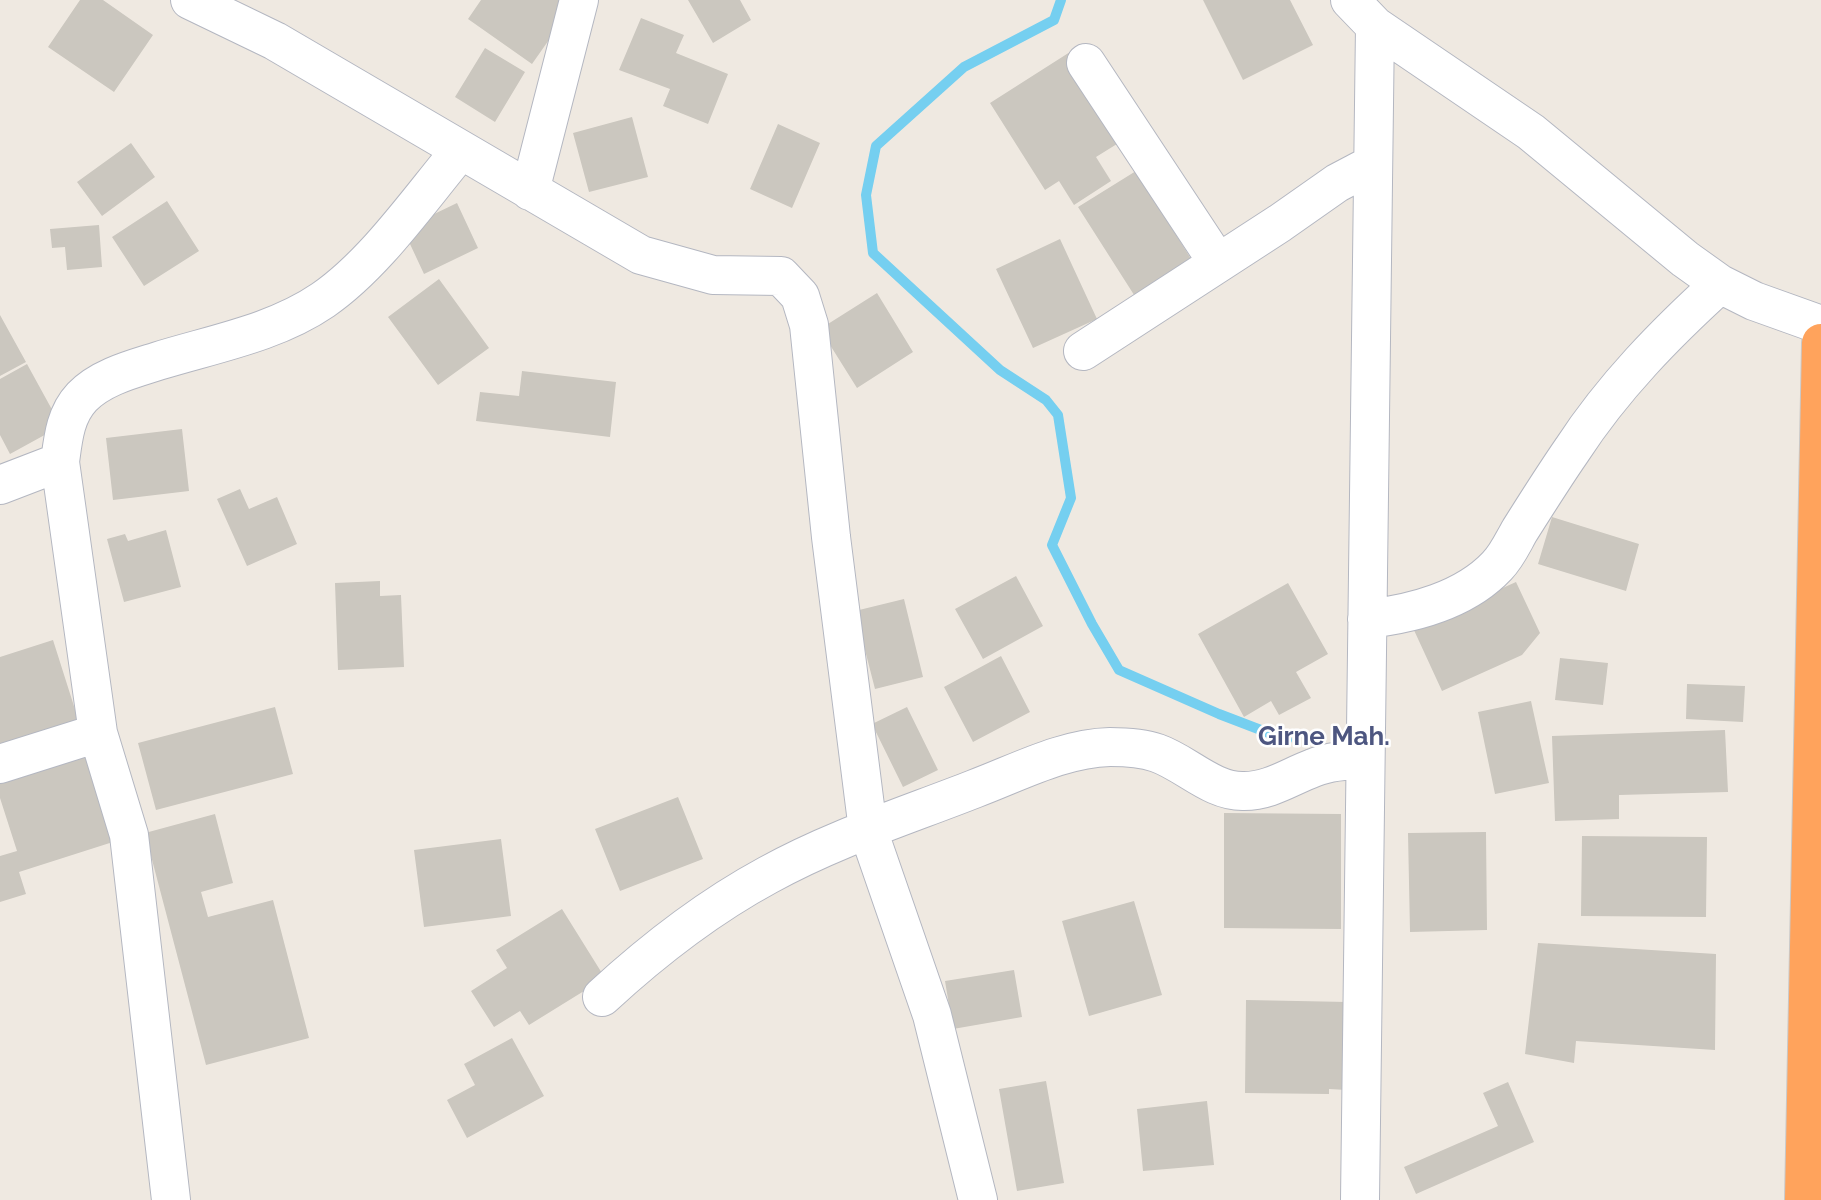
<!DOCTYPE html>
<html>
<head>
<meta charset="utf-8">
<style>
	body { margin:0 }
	canvas { display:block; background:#efe9e1 }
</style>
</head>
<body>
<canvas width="1821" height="1200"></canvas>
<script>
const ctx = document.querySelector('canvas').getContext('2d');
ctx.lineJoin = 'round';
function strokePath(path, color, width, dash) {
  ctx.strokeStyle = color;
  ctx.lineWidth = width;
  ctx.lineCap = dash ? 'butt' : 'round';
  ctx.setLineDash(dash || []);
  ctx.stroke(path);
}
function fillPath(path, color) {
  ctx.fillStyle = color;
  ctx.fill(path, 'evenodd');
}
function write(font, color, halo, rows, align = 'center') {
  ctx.font = font + ' Raleway,sans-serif';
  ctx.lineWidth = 5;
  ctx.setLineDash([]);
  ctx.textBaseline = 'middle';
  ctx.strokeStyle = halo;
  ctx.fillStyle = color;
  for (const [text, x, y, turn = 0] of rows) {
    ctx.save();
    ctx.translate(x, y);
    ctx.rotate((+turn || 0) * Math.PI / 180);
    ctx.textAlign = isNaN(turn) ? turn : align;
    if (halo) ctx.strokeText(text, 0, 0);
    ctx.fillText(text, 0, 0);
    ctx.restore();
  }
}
const stream = new Path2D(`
	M1061 0 1054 20 964 67 876 146 866 195 873 253 1000 370 1046 400 1058 415 1071 498 1052 545 1092 624 1119 670 1219 714 1287 740`);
const building = new Path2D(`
	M80 0H103L153 35 114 92 48 47Z
	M481 0H562L572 7 532 64 468 19Z
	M688 0H740L751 20 713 43Z
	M1203 0H1290L1313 45 1243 80Z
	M641 18 684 35 676 53 728 74 708 124 663 106 670 89 619 70Z
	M485 48 525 72 495 122 455 97Z
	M1070 52 1125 139 1096 157 1111 181 1074 205 1059 181 1045 190 990 103Z
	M632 117 648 177 589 192 573 133Z
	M778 124 820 143 792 208 750 189Z
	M131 143 155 177 102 216 77 182Z
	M1136 171 1193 262 1136 298 1078 207Z
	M167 201 199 251 144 286 112 237Z
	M457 203 478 248 424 274 403 229Z
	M99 225 102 267 67 270 65 247 52 248 50 229Z
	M1060 239 1097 319 1033 348 996 269Z
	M439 279 489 348 438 385 388 317Z
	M877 293 913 352 857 388 820 329Z
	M0 315 26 362 0 376Z
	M27 364 61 426 10 454 0 435V379Z
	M522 371 616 382 610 437 476 421 480 392 519 396Z
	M182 429 189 491 113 500 106 438Z
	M240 489 249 509 277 497 297 544 247 566 217 499Z
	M1552 517 1639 544 1626 591 1538 564Z
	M166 530 181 587 124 602 107 539 125 534 128 541Z
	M1016 576 1043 626 983 659 955 609Z
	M380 581V596L401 595 404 667 338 670 335 583Z
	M1516 582 1540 633 1522 655 1442 691 1413 628Z
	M1288 583 1328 654 1296 672 1311 698 1279 715 1271 701 1244 717 1198 634Z
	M904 599 923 677 875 689 855 611Z
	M53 640 79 722 0 746V657Z
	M1001 656 1030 712 973 742 944 687Z
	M1560 658 1608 663 1603 705 1555 700Z
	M1687 684 1745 686 1743 722 1686 719Z
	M1531 701 1549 783 1495 794 1478 712Z
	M275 707 293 774 156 810 138 743Z
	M907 707 938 770 903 787 872 724Z
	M1725 730 1728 792 1619 795V819L1555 821 1552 736Z
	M87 751 116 841 19 872 26 894 0 902V856L17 851 0 798V778Z
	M678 797 703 859 620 891 595 829Z
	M1224 813 1341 814V929L1224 928Z
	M215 814 233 883 201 892 208 917 273 900 309 1038 206 1065 145 833Z
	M1486 832 1487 930 1410 932 1408 833Z
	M1582 836 1707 837 1706 917 1581 916Z
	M501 839 511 916 424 927 414 850Z
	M1134 901 1162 995 1089 1016 1062 921Z
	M562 909 605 978 529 1025 520 1011 494 1027 471 991 507 968 496 950Z
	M1538 943 1716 954 1715 1050 1576 1041 1574 1063 1525 1054Z
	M1014 970 1022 1017 953 1029 945 981Z
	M1246 1000 1348 1002 1347 1090 1329 1089V1094L1245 1093Z
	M512 1038 544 1096 467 1138 447 1100 475 1085 464 1064Z
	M1046 1081 1064 1183 1017 1191 999 1089Z
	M1508 1082 1534 1142 1416 1194 1404 1167 1498 1126 1483 1093Z
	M1207 1101 1214 1165 1143 1171 1137 1109Z`);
const minor = new Path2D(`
	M190 0 275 41 641 255 713 275 781 276 800 296 809 325 831 537 868 830 932 1015 978 1200
	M1350 0 1375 26 1531 132 1685 259 1720 284 1754 301 1821 325
	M1086 63 1218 263
	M530 191 579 0
	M1083 351 1280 223 1337 183 1373 164
	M0 485 60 462
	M1367 619C1412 614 1465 600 1497 566 1507 556 1513 542 1520 530 1537 503 1554 476 1572 450 1613 387 1665 334 1720 284
	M0 764 98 733
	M602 997C653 950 707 908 768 875 833 839 905 816 974 789 1017 773 1063 748 1110 747 1125 747 1143 748 1157 753 1186 763 1212 792 1244 791 1270 791 1289 777 1313 768 1330 761 1347 760 1365 760
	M171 1200 129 835 98 733 60 462C63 439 65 415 82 397 101 377 133 369 158 361 213 344 275 333 323 300 375 264 419 200 460 151
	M1360 1200 1375 26`);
const highway = new Path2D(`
	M1804 1200 1821 343`);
const districtNames = [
	["Girne Mah.",1324,737]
];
strokePath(stream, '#75cff0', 10);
fillPath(building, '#cbc7bf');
strokePath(minor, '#b4b7c1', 40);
strokePath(highway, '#c9c9c9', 40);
strokePath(minor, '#fff', 38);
strokePath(highway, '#ffa35c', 38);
write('bold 26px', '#4d5680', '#fff', districtNames);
</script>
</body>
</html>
